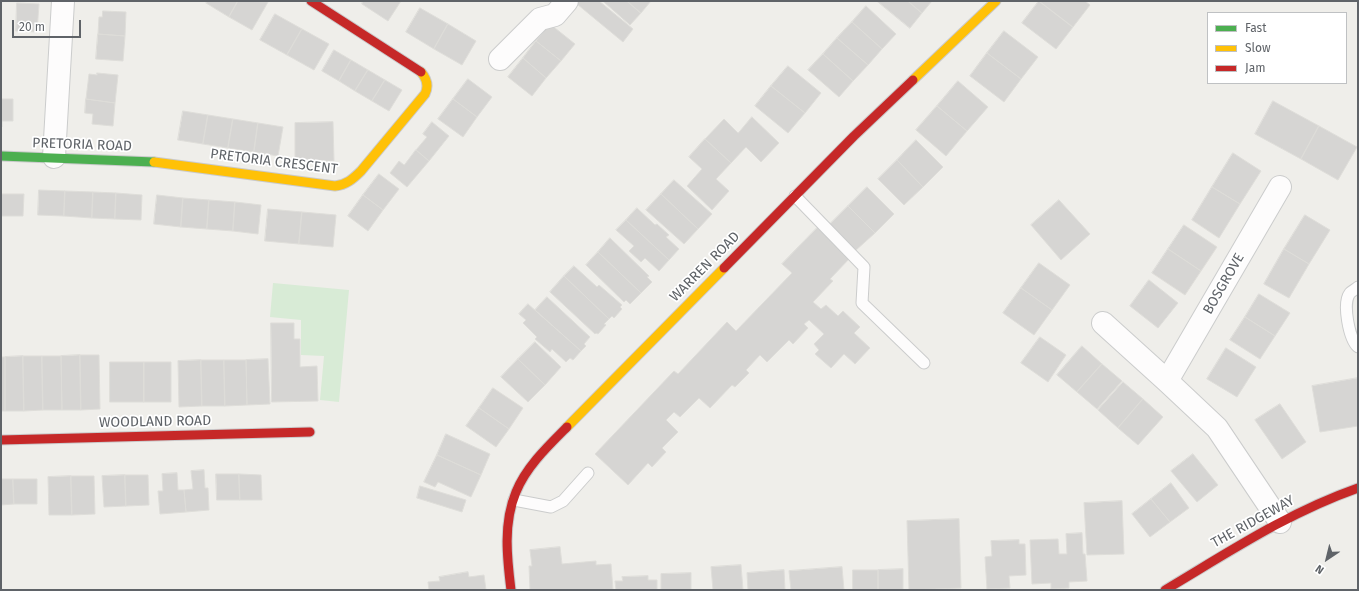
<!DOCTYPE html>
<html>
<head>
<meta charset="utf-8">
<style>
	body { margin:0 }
	#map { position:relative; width:1359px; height:591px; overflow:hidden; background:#efeeea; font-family:"Fira Sans",sans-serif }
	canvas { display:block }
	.frame { position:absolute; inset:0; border:2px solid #5f6368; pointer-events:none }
	.legend { position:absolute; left:1207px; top:12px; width:140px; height:72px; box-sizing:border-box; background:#fff; border:1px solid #bfc1c3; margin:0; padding:5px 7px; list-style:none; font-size:12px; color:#5f6368 }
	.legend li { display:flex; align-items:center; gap:8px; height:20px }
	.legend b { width:20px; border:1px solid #bfc1c3 }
	.north { position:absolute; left:1307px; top:539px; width:40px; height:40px; -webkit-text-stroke:3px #fff; paint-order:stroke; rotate:215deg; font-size:11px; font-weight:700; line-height:16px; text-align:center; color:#5f6368 }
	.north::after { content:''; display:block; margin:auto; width:14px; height:18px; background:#5f6368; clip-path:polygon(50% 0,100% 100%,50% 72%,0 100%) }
	.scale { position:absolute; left:12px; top:20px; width:69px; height:18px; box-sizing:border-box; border:2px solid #5f6368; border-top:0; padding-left:5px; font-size:12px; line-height:14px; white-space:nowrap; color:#5f6368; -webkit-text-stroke:3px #fff; paint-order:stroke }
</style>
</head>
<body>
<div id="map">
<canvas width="1359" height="591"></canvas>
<div class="frame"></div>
<ul class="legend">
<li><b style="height:5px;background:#4caf50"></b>Fast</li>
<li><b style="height:5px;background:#ffc107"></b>Slow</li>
<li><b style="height:5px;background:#c62828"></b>Jam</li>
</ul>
<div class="north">N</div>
<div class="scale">20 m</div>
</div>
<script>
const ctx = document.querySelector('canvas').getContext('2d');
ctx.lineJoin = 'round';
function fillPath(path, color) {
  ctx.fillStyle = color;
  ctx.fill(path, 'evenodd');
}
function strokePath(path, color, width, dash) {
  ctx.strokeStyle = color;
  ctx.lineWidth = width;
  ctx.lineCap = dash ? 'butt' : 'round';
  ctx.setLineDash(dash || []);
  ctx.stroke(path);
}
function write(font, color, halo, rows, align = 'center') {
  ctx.font = font + ' "Fira Sans",sans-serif';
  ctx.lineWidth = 3.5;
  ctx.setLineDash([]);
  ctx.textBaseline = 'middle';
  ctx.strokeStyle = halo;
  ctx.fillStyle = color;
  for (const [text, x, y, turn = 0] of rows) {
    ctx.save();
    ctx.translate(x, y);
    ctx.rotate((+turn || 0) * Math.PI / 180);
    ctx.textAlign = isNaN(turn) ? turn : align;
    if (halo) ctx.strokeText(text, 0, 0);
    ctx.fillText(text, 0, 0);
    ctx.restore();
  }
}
const green = new Path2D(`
	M273 283 349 290 339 402 320 400 324 356 301 355V320L270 317Z`);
const building = new Path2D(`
	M208 1H238L229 17 206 3Z
	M238 1 268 2 252 30 229 17Z
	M363 1H401L388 21 362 4Z
	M579 1H599L633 29 623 42 577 4Z
	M605 1H627L641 13 630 25 604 2Z
	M627 1H651L641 13Z
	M877 1H908L922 13 910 28Z
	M908 1H932L922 13Z
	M1039 1H1085L1090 5 1073 27Z
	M1039 1 1073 27 1056 49 1022 23Z
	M17 3 39 4 37 32 16 31Z
	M866 6 896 34 882 49 852 22Z
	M420 8 448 24 434 49 406 32Z
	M103 11 126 12 125 36 98 34 99 17H102Z
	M275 14 302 29 287 55 260 40Z
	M852 22 882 49 868 65 837 38Z
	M448 24 476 41 462 65 434 49Z
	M550 24 575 44 561 61 536 41Z
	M302 29 329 44 314 70 287 55Z
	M1004 31 1038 57 1021 79 987 53Z
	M98 34 125 36 123 61 96 59Z
	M837 38 868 65 853 81 823 54Z
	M536 41 561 61 546 78 523 58Z
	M334 50 351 60 339 81 322 71Z
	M987 53 1021 79 1004 102 970 76Z
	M823 54 853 81 839 97 808 70Z
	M523 58 546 78 532 96 508 77Z
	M351 60 368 70 355 91 339 81Z
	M788 66 821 93 805 113 771 86Z
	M368 70 385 80 372 101 355 91Z
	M97 73 118 75 115 103 86 99 89 74 97 75Z
	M468 79 492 97 477 117 453 99Z
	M385 80 402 90 389 111 372 101Z
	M958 81 988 107 967 131 937 106Z
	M771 86 805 113 788 133 755 106Z
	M1 99H13V121H2V127H1Z
	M86 99 115 103 113 126 92 124 93 114 85 113Z
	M453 99 477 117 463 137 438 119Z
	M1273 101 1319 126 1301 159 1255 134Z
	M937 106 967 131 946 156 916 130Z
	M183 111 208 115 203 144 178 140Z
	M208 115 233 119 228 148 203 144Z
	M752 117 779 143 761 162 746 147 731 163 705 139 724 119 738 133Z
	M233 119 258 123 254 152 228 148Z
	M333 122 334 161H295V123Z
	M432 122 449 136 429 161 416 150 427 137 423 134Z
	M258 123 283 127 278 156 254 152Z
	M1319 126 1357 147 1338 180 1301 159Z
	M705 139 731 163 716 179 729 191 712 210 687 186 702 169 689 157Z
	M916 140 943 167 923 187 897 160Z
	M416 150 429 161 407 187 390 173 399 161 404 165Z
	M1233 153 1261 171 1240 204 1212 187Z
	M897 160 923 187 904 205 878 179Z
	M379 174 399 189 383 210 363 195Z
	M674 180 712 214 698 229 661 194Z
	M867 187 894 214 875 233 848 206Z
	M1212 187 1240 204 1219 238 1192 220Z
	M39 190 65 191 64 216 38 215Z
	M65 191 93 192 92 218 64 216Z
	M93 192 116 193 115 219 92 218Z
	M116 193 142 195 141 220 115 219Z
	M1 194H24L23 216H1Z
	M661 194 698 229 684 244 646 210Z
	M157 195 183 198 181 227 154 224Z
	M363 195 383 210 368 231 348 216Z
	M183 198 209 200 207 229 181 227Z
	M209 200 235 202 233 231 207 229Z
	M1059 200 1090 234 1061 260 1031 225Z
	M235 202 261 205 258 234 233 231Z
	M848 206 875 233 855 251 829 225Z
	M637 208 655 225 657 224 669 235 666 237 679 249 669 260 626 220Z
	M268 209 302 212 299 244 265 241Z
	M302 212 336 215 333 247 299 244Z
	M1305 215 1330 230 1309 264 1284 249Z
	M626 220 669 260 659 271 645 258 641 262 629 251 634 246 616 230Z
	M1184 225 1217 247 1201 271 1168 249Z
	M818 227 850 258 830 279 833 281 813 302 821 309 826 305 838 316 843 311 860 327 854 333 870 348 855 364 844 354 831 368 815 354 819 350 814 344 824 334 809 320 804 324 808 328 793 344 789 340 767 362 760 355 746 370 749 373 735 387 732 385 710 408 699 398 680 417 674 412 666 420 678 432 662 448 666 452 652 467 648 463 628 485 595 454 674 371 678 374 727 322 736 331 792 273 782 264Z
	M610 238 649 276 647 277 652 282 641 293 598 252Z
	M1168 249 1201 271 1185 295 1152 273Z
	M1284 249 1309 264 1289 298 1264 284Z
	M598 252 641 293 630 304 626 300 624 302 586 265Z
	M1039 263 1070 285 1052 310 1021 288Z
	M574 266 597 287 599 285 622 305 620 307 622 309 614 318 612 316 609 319 564 276Z
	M564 276 609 319 604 324 606 325 598 334 596 333 595 334 550 292Z
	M1149 280 1178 303 1158 328 1130 306Z
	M1021 288 1052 310 1034 335 1003 313Z
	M1259 294 1290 313 1275 336 1245 317Z
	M547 297 590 337 584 344 586 346 581 351 535 310Z
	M528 304 581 351 573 360 570 358 566 362 552 349 550 352 535 339 537 337 523 323 526 320 519 314Z
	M1245 317 1275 336 1260 359 1230 340Z
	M271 323H294V339H300V367L317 366 318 401 272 402Z
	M1040 337 1066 355 1048 382 1021 363Z
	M535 342 561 367 545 385 518 359Z
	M1082 346 1102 364 1077 392 1057 375Z
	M1226 348 1256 367 1237 397 1207 379Z
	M80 355H99L100 409 81 410Z
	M80 355 81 410H62L61 356Z
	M23 356 24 411H5V357Z
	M23 356H42L43 410 24 411Z
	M42 356H61L62 410H43Z
	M1 357H5V411H1Z
	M268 359 270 404 247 405 246 360Z
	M518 359 545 385 528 402 501 377Z
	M201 360 202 406 179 407 178 361Z
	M201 360H224L225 406H202Z
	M224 360H246L247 405 225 406Z
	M110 362H144V402H110Z
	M144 362H171V402H144Z
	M1102 364 1122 381 1097 409 1077 392Z
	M1358 378V426L1320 432 1312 386Z
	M1123 382 1143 399 1118 428 1098 410Z
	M493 388 523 408 509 429 479 408Z
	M1143 399 1163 417 1138 445 1118 428Z
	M1280 404 1306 442 1282 459 1255 420Z
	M479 408 509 429 496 447 466 426Z
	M446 434 490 454 481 475 437 455Z
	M1193 454 1218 485 1197 502 1171 471Z
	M437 455 481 475 471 497 438 482 435 487 424 482Z
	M204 470 205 488H208L209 510 186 512 184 490 193 489 191 471Z
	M177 473 178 490H184L186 512 160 514 158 491H163L162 474Z
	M216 474H239L240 500H217Z
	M239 474 261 475 262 500H240Z
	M125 475 126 506 104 507 102 476Z
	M125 475H148L149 505 126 506Z
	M71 476 72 515H49L48 477Z
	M71 476H94L95 514 72 515Z
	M1 479H13L14 504 1 505Z
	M13 479H37V504H14Z
	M1171 483 1189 508 1170 522 1151 499Z
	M420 486 466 500 462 512 417 498Z
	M1151 499 1170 522 1150 537 1132 514Z
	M1122 501 1124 554 1087 555 1084 503Z
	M959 519 961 588 909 590 907 521Z
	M1082 533 1083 554H1085L1087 581 1069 582V588L1051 589V583L1032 584 1030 540 1058 539 1059 554H1067L1066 534Z
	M1019 540V544H1025L1026 575 1009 576 1010 588 987 589 985 557 992 556 991 541Z
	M560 547 562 564 596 561V565L611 564 613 590H530L529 566H532L530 550Z
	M741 565 743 590H713L711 567Z
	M842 567 844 590H791L789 571Z
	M903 569V590H878V570Z
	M784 570 785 590H748L747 573Z
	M853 570H878V590H853Z
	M468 572 469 577 484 575 486 590H429L428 582 440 581 439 577Z
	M691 573V590H661V574Z
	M648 576V580H657V590H616L615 581H623L622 577Z`);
const lane = new Path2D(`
	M795 196 864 267 862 303 924 363
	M1358 287C1356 289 1352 291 1350 293 1342 303 1349 339 1358 347
	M514 500 551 507 563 501 588 473`);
const street = new Path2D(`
	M500 59 540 19 555 15 567 1
	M54 157 63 1
	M1103 323 1167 381 1217 428 1280 522
	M1167 381 1280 187`);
const fast = new Path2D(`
	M1 156 154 162`);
const slow = new Path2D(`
	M913 80 996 1
	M154 162 335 186C346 185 353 179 361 171L425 94C429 86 427 79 421 72
	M567 427 724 268`);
const jam = new Path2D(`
	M311 1 421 72
	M724 268 854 136 913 80
	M1 440 310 432
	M511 590C507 558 503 523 516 492 526 467 548 446 567 427
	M1165 590C1229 552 1287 513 1358 488`);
const streetNames = [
	["PRETORIA ROAD",82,145,2],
	["PRETORIA CRESCENT",274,162,7],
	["WARREN ROAD",705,267,-45],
	["BOSGROVE",1224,284,-60],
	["WOODLAND ROAD",155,422,-1],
	["THE RIDGEWAY",1253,522,-29]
];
fillPath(green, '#d8ebd6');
fillPath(building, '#d6d5d3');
strokePath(building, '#deddd9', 1);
strokePath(lane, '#cbcccc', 13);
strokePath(street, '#cbcccc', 24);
strokePath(fast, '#cacacb', 11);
strokePath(slow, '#cacacb', 11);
strokePath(jam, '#cacacb', 11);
strokePath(lane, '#fdfcfc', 11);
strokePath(street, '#fdfcfc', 22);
strokePath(fast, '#4caf50', 9);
strokePath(slow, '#ffc107', 9);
strokePath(jam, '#c62828', 9);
write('14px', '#5f6368', '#fff', streetNames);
</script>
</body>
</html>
